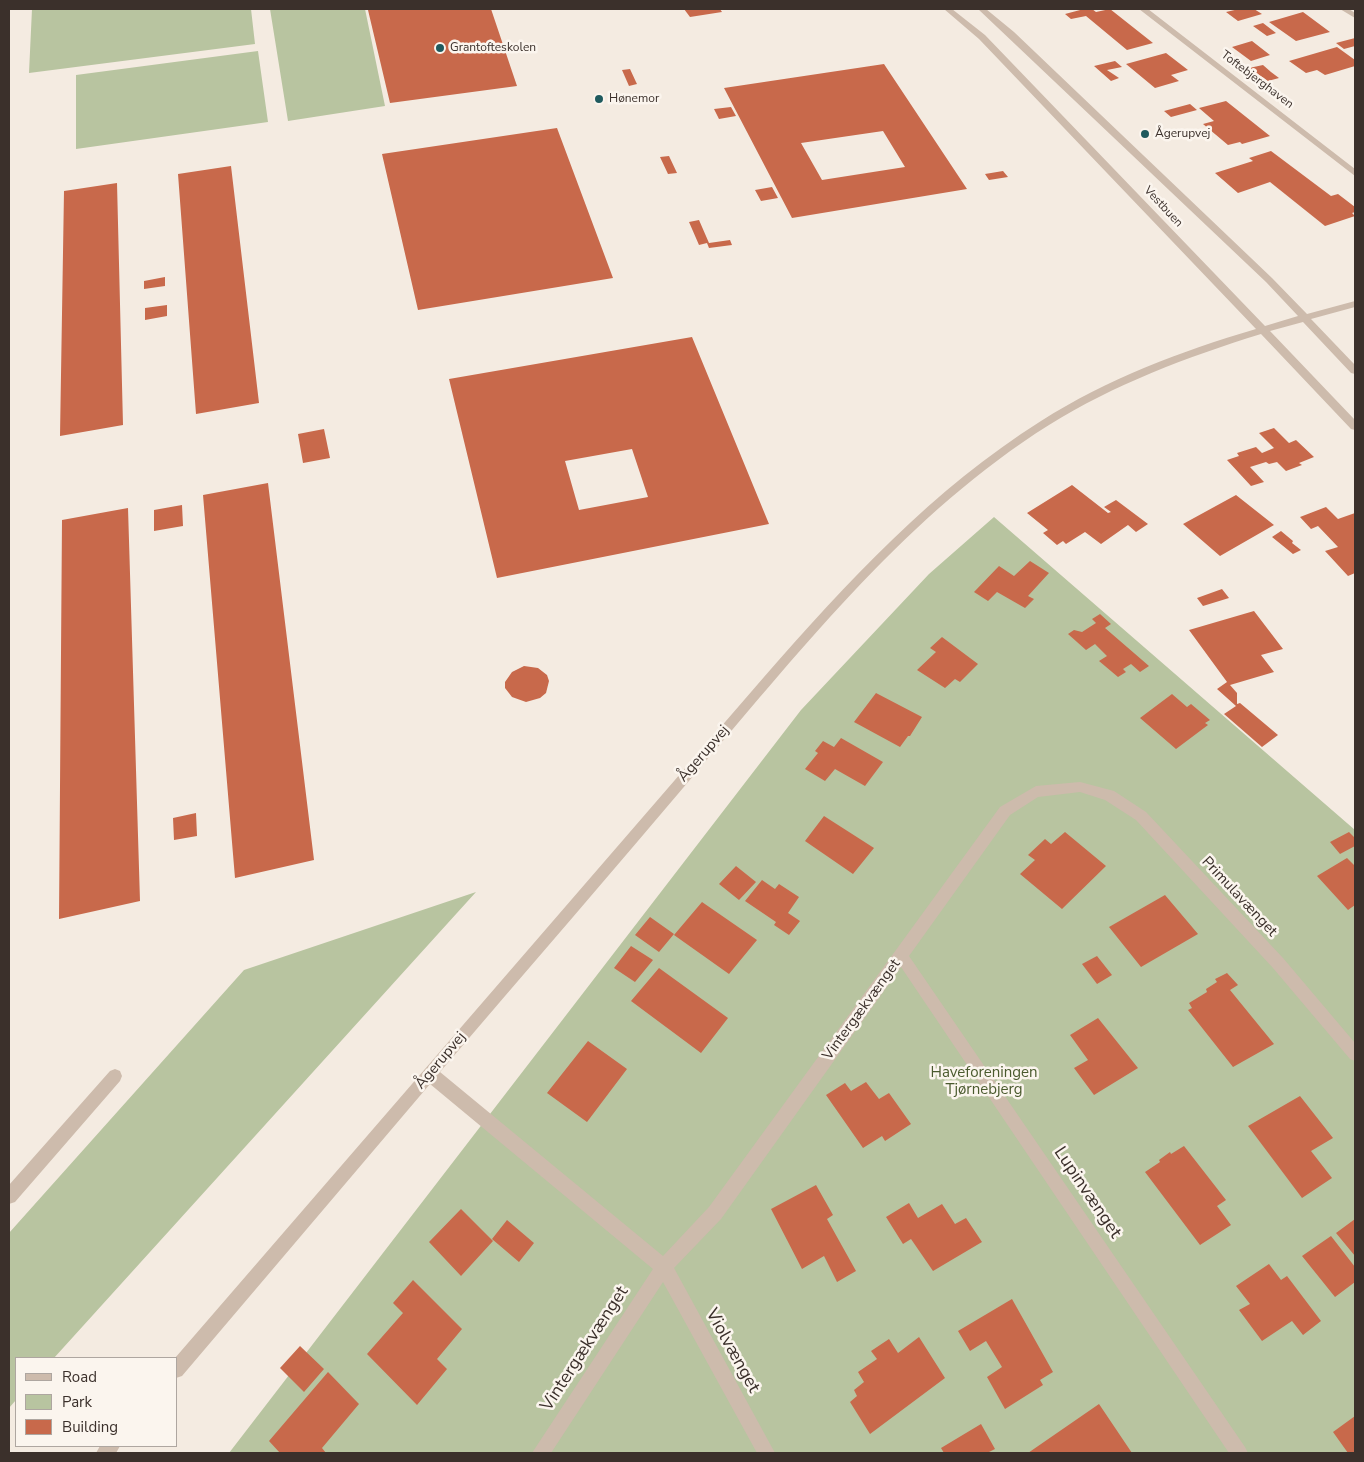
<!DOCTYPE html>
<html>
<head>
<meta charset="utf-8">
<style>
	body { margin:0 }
	#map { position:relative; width:1364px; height:1462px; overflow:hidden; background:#f4ebe1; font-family:"Nunito Sans",sans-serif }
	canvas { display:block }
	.frame { position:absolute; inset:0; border:10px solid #3b302b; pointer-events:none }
	.legend { position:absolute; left:15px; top:1357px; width:162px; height:90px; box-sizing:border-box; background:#fbf5ee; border:1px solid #aea6a0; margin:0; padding:6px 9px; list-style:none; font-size:15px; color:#3b302b }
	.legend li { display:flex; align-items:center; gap:10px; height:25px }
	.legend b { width:25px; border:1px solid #aea6a0 }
</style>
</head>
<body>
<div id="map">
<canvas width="1364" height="1462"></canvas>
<div class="frame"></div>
<ul class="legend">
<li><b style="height:6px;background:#cdbbac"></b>Road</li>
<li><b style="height:14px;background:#b8c4a0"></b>Park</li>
<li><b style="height:14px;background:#c8694b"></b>Building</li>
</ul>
</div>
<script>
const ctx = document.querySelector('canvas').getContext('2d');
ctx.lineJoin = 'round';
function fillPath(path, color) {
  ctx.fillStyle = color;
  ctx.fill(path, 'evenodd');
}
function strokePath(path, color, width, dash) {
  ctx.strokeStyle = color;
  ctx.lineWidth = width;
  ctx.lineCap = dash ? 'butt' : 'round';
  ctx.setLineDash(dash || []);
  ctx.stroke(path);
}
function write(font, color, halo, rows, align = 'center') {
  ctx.font = font + ' "Nunito Sans",sans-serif';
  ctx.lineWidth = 5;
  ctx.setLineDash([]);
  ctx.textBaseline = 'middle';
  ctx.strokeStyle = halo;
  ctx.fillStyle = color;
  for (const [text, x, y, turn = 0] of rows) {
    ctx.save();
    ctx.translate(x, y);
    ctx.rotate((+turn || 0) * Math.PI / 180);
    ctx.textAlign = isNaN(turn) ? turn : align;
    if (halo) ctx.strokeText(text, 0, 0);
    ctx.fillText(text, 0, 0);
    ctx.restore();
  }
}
const green = new Path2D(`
	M32 9H251L255 44 29 73Z
	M270 9H365L385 106 288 121Z
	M258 51 268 122 76 149V75Z
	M994 517 1355 830V1453H229L801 710 929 574Z
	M476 892 54 1358H16V1400L9 1408V1233L244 970Z`);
const building = new Path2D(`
	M379 9H491L517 86 390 103 368 10Z
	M684 9H720L722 12 690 17Z
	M1084 9H1092L1096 12 1110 9 1153 43 1127 50 1086 16 1071 19 1065 14Z
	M1239 9H1254L1262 14 1238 21 1226 12Z
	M1303 12 1330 32 1296 41 1269 22Z
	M1263 23 1276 33 1267 36 1253 26Z
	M1355 38V46L1344 49 1336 43Z
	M1252 41 1270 55 1251 61 1232 47Z
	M1337 47 1355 60V66L1325 75 1317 70 1306 73 1289 61Z
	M1166 53 1188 70 1171 75 1179 81 1155 88 1126 64Z
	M1115 61 1122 67 1107 70 1119 78 1111 81 1094 66Z
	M884 64 967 189 792 218 724 88ZM883 131 905 167 822 180 801 143Z
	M1263 65 1271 72 1279 78 1268 81 1249 68Z
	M630 69 636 82 637 84 629 86 622 70Z
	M1226 101 1270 136 1242 144 1240 142 1228 145 1203 124 1214 121 1199 108Z
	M1190 104 1197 110 1171 117 1164 111Z
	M731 107 736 116 719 119 714 109Z
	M557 128 613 278 418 310 382 154Z
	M1271 151 1331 196 1338 194 1355 207V212L1352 213 1355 216 1325 226 1270 182 1238 193 1215 173 1253 161 1249 158Z
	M669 156 677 173 668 174 660 157Z
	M231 166 259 403 196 414 178 174Z
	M1003 171 1008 177 989 180 985 174Z
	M117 183 123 425 60 436 64 191Z
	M772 187 778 198 761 201 755 190Z
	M699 220 709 243 730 240 732 245 709 248 707 243 699 245 689 222Z
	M165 277V286L144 289V281Z
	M167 305V316L145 320V308Z
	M692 337 769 524 497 578 449 379ZM632 449 648 497 579 510 565 461Z
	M1274 428 1289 443 1296 440 1314 457 1299 463 1302 465 1286 471 1277 462 1269 464 1266 462 1250 467 1264 482 1251 486 1227 460 1239 456 1237 453 1256 447 1262 453 1274 448 1259 433Z
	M324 429 330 458 303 463 298 434Z
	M268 483 314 860 235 878 203 495Z
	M1072 485 1108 513 1111 512 1104 507 1116 500 1148 524 1136 532 1128 525 1101 544 1085 532 1066 544 1063 541 1057 545 1043 533 1048 530 1027 513Z
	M1236 495 1274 525 1220 556 1183 524Z
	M182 505 183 526 154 531V510Z
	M1326 507 1338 519 1355 513V573L1348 576 1325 551 1338 547 1318 526 1311 529 1300 517Z
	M128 508 140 901 59 919 62 520Z
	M1281 531 1293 541 1292 543 1301 550 1293 554 1272 537Z
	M1030 561 1049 573 1028 596 1034 599 1025 608 997 592 988 601 974 592 999 566 1014 576Z
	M1222 589 1229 598 1203 606 1197 598Z
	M1254 611 1283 649 1261 655 1274 672 1230 685 1237 693V704L1240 703 1278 735 1262 747 1224 714 1236 706 1217 689 1227 682 1189 630Z
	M1100 614 1111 624 1105 628 1149 666 1140 672 1131 664 1123 669 1126 672 1118 677 1099 661 1107 656 1095 644 1086 650 1068 634 1074 630 1082 632 1096 623 1092 619Z
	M942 637 978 664 960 682 955 679 945 688 917 670 936 652 930 648Z
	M524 666 538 668 547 675 549 681 546 693 540 698 526 702 512 697 505 688V682L512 672Z
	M876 693 922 717 910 736H908L900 747 854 722Z
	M1172 694 1187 707 1191 704 1210 720 1205 723 1208 725 1176 749 1140 718Z
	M841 738 883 762 865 786 835 769 825 781 805 769 818 753 815 751 823 741 834 747Z
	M196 813 197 836 174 840 173 818Z
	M824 816 874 848 853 874 805 841Z
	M1065 832 1106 866 1062 909 1020 874 1035 860 1028 855 1045 839 1051 844Z
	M1349 832 1355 838V846L1340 854 1330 842Z
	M1347 858 1355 866V905L1348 910 1317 876Z
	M736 866 756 882 739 900 719 884Z
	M762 880 775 889 779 884 799 897 788 913 800 921 789 935 774 925 776 922 745 901Z
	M1165 895 1198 934 1141 967 1109 927Z
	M702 902 757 940 729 974 674 935Z
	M650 917 674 934 659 952 635 935Z
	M631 946 653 960 635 982 614 968Z
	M1097 956 1112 975 1097 984 1082 964Z
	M659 968 728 1018 701 1053 631 1001Z
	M1227 973 1238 985 1230 990 1274 1044 1233 1067 1188 1010 1192 1008 1189 1003 1207 992 1206 989 1217 982 1215 979Z
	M1098 1018 1138 1068 1094 1095 1074 1068 1088 1060 1070 1035Z
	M588 1041 627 1069 587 1122 547 1093Z
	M866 1082 879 1099 889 1093 911 1124 885 1141 882 1136 863 1148 826 1095 845 1083 851 1091Z
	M1300 1096 1333 1138 1311 1151 1332 1178 1302 1198 1248 1126Z
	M1184 1146 1226 1200 1217 1206 1231 1225 1200 1245 1145 1172 1160 1162 1159 1160 1170 1152 1171 1154Z
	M816 1185 833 1215 827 1219 856 1271 837 1282 824 1256 802 1269 771 1209Z
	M909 1203 918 1218 942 1204 955 1224 966 1218 982 1242 933 1271 911 1239 903 1244 886 1217Z
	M461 1209 493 1241 461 1276 429 1242Z
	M1355 1219V1256L1336 1233Z
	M507 1220 534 1243 519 1262 492 1239Z
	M1331 1236 1355 1267V1282L1335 1297 1302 1256Z
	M1269 1264 1281 1280 1287 1276 1321 1321 1303 1335 1292 1321 1262 1341 1239 1310 1250 1304 1236 1286Z
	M413 1280 462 1329 437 1359 447 1369 417 1405 367 1354 403 1313 393 1303Z
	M1012 1299 1053 1372 1040 1380 1043 1385 1005 1409 987 1377 1002 1367 986 1341 970 1351 958 1331Z
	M919 1337 945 1378 870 1434 850 1402 857 1396 854 1390 864 1382 858 1372 877 1359 871 1351 889 1339 898 1353Z
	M300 1346 324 1369 304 1392 280 1368Z
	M328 1372 359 1404 322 1448 326 1453H280L269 1441Z
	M1099 1404 1132 1453H1028Z
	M1355 1416V1453H1348L1333 1432Z
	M981 1424 995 1449 987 1453H944L941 1448Z`);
const minor = new Path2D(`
	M944 9H952L985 35 1265 326 1298 316 1266 282 978 9H986L1014 32 1272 278 1307 314 1355 301V307L1311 319 1355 365V374L1351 373 1303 322 1270 331 1355 420V430L1351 429 1261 334C1187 357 1115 384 1049 425 909 513 806 644 700 768 614 870 526 971 440 1072L663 1256 709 1207 1000 807 1036 786 1080 782 1114 791 1146 812 1283 958 1355 1043V1061L1350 1059 1273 968 1136 820 1105 800 1080 792 1038 797 1010 815 909 956 1245 1447 1248 1453H1229L901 967 721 1219 674 1268 775 1453H757L663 1282 551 1453H532L653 1269 430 1084 182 1376 176 1378 175 1358 764 677C847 582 933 489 1041 421 1107 379 1181 351 1256 329L979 39Z
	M1139 9H1148L1355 169V176Z
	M1340 9H1349L1355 13V18Z
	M115 1069 120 1071 122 1076 120 1081 15 1202 9 1204V1185L110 1071Z
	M100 1446H120L116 1453H96Z`);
const markers = [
	[440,48,5,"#1f5a5e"],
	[599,99,5,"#1f5a5e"],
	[1145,134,5,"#1f5a5e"]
];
const farPoinames = [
	["Grantofteskolen",450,48],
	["Hønemor",609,99],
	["Ågerupvej",1155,134]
];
const farStreetnames = [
	["Toftebjerghaven",1257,80,37],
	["Vestbuen",1163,207,47]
];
const streetNames = [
	["Ågerupvej",704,754,-49],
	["Primulavænget",1239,897,47],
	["Vintergækvænget",862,1010,-54],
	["Ågerupvej",441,1061,-50]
];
const parkNames = [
	["Haveforeningen",984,1073],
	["Tjørnebjerg",984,1090]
];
const nearStreetnames = [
	["Lupinvænget",1087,1193,56],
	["Vintergækvænget",585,1349,-57],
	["Violvænget",732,1351,61]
];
fillPath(green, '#b8c4a0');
fillPath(building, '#c8694b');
fillPath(minor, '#cdbbac');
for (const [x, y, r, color] of markers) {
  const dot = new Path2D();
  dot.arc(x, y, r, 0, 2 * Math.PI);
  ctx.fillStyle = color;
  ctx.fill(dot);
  strokePath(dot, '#fbf5ee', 2);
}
write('12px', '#3b302b', '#fbf5ee', farPoinames, 'left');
write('12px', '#3b302b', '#fbf5ee', farStreetnames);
write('15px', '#3b302b', '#fbf5ee', streetNames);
write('15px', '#4a5a2e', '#fbf5ee', parkNames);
write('18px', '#3b302b', '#fbf5ee', nearStreetnames);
</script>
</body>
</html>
